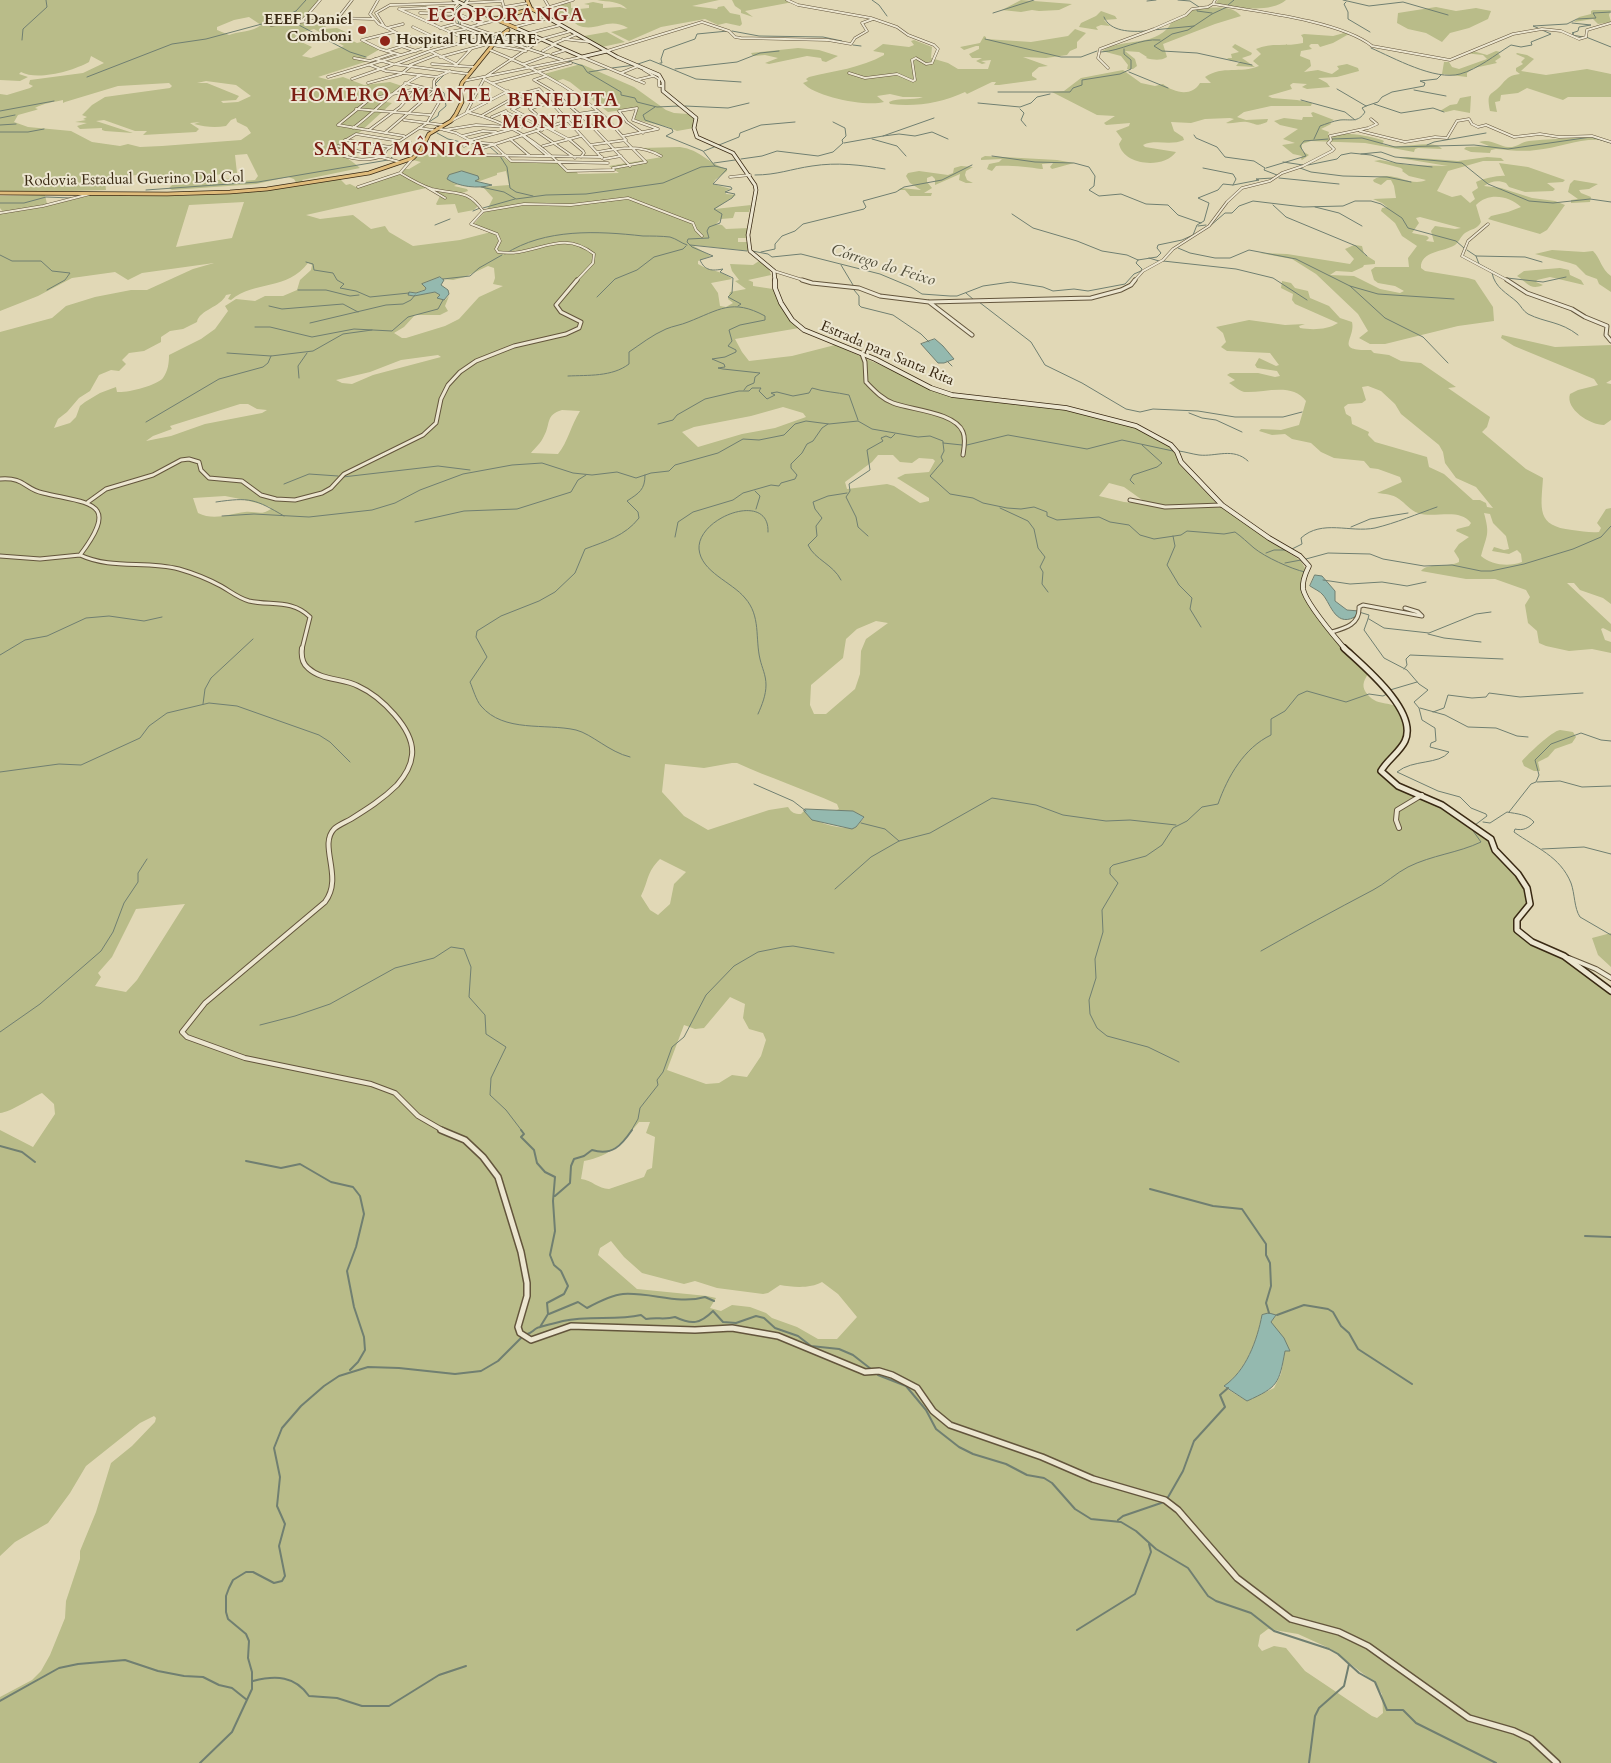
<!DOCTYPE html>
<html>
<head>
<meta charset="utf-8">
<style>
	body { margin:0 }
	canvas { display:block; background:#e1d8b6 }
</style>
</head>
<body>
<canvas width="1611" height="1763"></canvas>
<script>
const ctx = document.querySelector('canvas').getContext('2d');
ctx.lineJoin = 'round';
function fillPath(path, color) {
  ctx.fillStyle = color;
  ctx.fill(path, 'evenodd');
}
function strokePath(path, color, width, dash) {
  ctx.strokeStyle = color;
  ctx.lineWidth = width;
  ctx.lineCap = dash ? 'butt' : 'round';
  ctx.setLineDash(dash || []);
  ctx.stroke(path);
}
function write(font, color, halo, rows, align = 'center') {
  ctx.font = font + ' Cardo,serif';
  ctx.lineWidth = 4;
  ctx.setLineDash([]);
  ctx.textBaseline = 'middle';
  ctx.strokeStyle = halo;
  ctx.fillStyle = color;
  for (const [text, x, y, turn = 0] of rows) {
    ctx.save();
    ctx.translate(x, y);
    ctx.rotate((+turn || 0) * Math.PI / 180);
    ctx.textAlign = isNaN(turn) ? turn : align;
    if (halo) ctx.strokeText(text, 0, 0);
    ctx.fillText(text, 0, 0);
    ctx.restore();
  }
}
const green = new Path2D(`
	M0 0H320L303 21 330 20 324 29 337 28 350 34 345 37 357 43 365 41 380 49 363 59 368 61 318 77 329 80 343 77 364 85 390 82 402 86 395 93 382 95 383 98 388 99 386 102 392 103 359 133H355L339 143 347 144 344 146 346 147C338 150 329 147 322 153L325 155C342 153 347 157 360 168L302 180 304 183 297 184 294 179 288 177 256 184 172 190 169 188 174 183 172 180 146 173 105 181 106 190 0 193V94L7 95 30 88 33 86 29 84 30 80 83 73 104 63 91 56 89 62C73 71 37 81 21 72L19 74 28 77 20 81 0 80ZM249 17 261 25C253 32 239 31 229 35L217 30V27L234 20ZM314 29 344 46 311 58 302 56 312 47 299 41 297 38 303 36V32ZM206 81 236 85 251 96 238 102 223 103 221 101 236 100 239 96 207 83H197ZM169 83 172 86 170 88 105 97 92 105 82 115 87 117 83 119 86 120 75 122 87 123 77 126 80 129 102 128V130L105 131 133 133 96 121 104 120 135 131H147L143 135 196 132 199 129 190 123 200 122 194 124C205 127 215 128 226 126L231 120 236 118 237 122 247 127 251 133 241 140 162 146 140 147 128 144 120 146 92 142 71 131 28 127 14 122 18 115 36 110 38 109 35 108C44 103 54 102 63 100V103L65 102 118 86ZM247 154 258 176 255 180 242 181 238 177 218 180 213 179V175L237 173 235 155Z
	M597 0H719L692 6 717 9 718 7 724 6 730 13 740 15 742 24 740 26 726 23 718 25 705 19 661 27 629 41 611 32 628 28C609 17 600 30 583 27 571 24 578 19 560 21L555 13 560 9 561 4 571 3V8L579 9 589 8V5L584 4 593 2 603 4V8L620 7 627 9C620 1 608 2 597 0Z
	M732 0H787L793 2 745 11 753 17 741 13V10L735 6Z
	M1021 0 1072 4 1059 10 1039 11 1032 10 1021 12 1002 10Z
	M1218 0H1286C1270 14 1234 7 1215 4Z
	M1436 7 1456 11 1476 8 1491 11 1488 19 1469 28 1450 33 1442 42 1426 33 1408 29 1397 23 1398 13Z
	M1195 8C1209 9 1231 3 1241 16L1215 24 1163 44 1167 57C1161 61 1153 60 1146 58L1147 57 1139 52 1125 51 1135 59 1137 66 1133 69H1127L1128 65 1121 56 1102 51C1123 37 1160 48 1172 21L1185 17Z
	M1593 10H1611L1609 15 1611 22 1598 24 1593 19 1574 22 1579 17 1591 14V11Z
	M1101 11 1115 16 1117 19 1104 20 1110 26 1101 25 1096 27 1098 30 1079 27 1081 23 1096 16Z
	M1075 29 1086 33 1077 42V48L1070 51 1067 55 1046 58 1023 57 1048 66 1039 67 1032 73V76L1037 79 1036 80 999 85H994L996 82H992L967 94 965 92C941 103 916 107 890 104L889 102C899 97 912 101 923 97H903L890 94 877 96 884 102C867 107 815 97 803 83L808 81 806 79 809 77C834 71 861 68 884 55V53L873 51 883 44 909 47 914 45 911 41 914 40 932 47 931 58 948 63 958 69H988L991 60 981 61 986 63 982 64 976 61 982 58H972L969 54 979 49V46H976L964 50 960 47 980 43 984 36 986 37V39L1031 42 1068 36Z
	M607 32 625 42 602 47 584 36Z
	M1344 33 1349 34 1333 43 1320 47 1318 44H1311L1309 46 1312 49 1301 51 1300 56 1310 60 1311 66 1304 72 1318 70 1332 74 1339 69 1337 66 1347 64 1358 68 1359 71 1337 77 1318 78 1327 83 1330 87 1307 89 1302 87 1307 84 1293 83 1290 85 1292 89 1268 96 1272 98 1297 100 1312 103 1311 106H1271L1244 112 1237 117 1246 120 1268 119 1267 122C1255 127 1258 124 1247 122 1240 121 1233 124 1226 123L1234 119 1230 118 1205 119 1191 123 1171 122 1174 131 1183 137 1184 140C1171 146 1155 139 1143 145L1145 147 1176 152C1164 169 1124 166 1119 144L1122 139 1116 131 1129 126 1130 123 1106 125 1104 123 1115 116 1097 115 1052 92 1064 91 1081 78 1123 70 1141 83 1155 86 1163 84C1174 93 1192 97 1200 83H1211L1205 77C1223 65 1240 74 1259 66L1253 61 1261 54 1256 49C1271 42 1287 47 1303 43V38L1301 35 1304 34 1333 36Z
	M1235 44 1252 53 1251 55 1242 58 1255 67 1236 66 1240 61H1231L1227 58H1232L1231 54 1239 52 1232 47Z
	M798 48 819 50 838 56 826 62 822 61 821 58 807 56 769 64 765 63 778 58 765 55 753 56 751 53Z
	M1473 51 1487 55 1496 51 1501 52 1498 53 1501 57 1495 61 1497 63 1474 68 1467 73V77L1442 74 1444 62H1449L1452 67 1459 69 1487 59 1483 55 1464 53Z
	M1517 53 1527 55 1534 59 1521 71 1546 75 1587 69 1611 74V97H1568L1563 100 1527 88 1518 93 1501 95 1500 101 1495 102 1497 112 1490 111C1486 90 1491 97 1502 84 1508 77 1511 75 1520 74L1516 71V68L1523 64 1521 62 1525 58 1516 54Z
	M581 64 634 87 666 110 674 113 688 114 695 118 694 128 677 131 668 127 637 120 634 118 637 108 608 112 570 82 563 79 557 81 544 74Z
	M1471 96 1470 113 1454 110 1446 112 1440 111 1450 105 1457 104 1460 98Z
	M1313 112 1334 120 1330 122 1331 124 1321 129 1329 132 1328 135C1350 133 1361 134 1382 140L1384 141 1382 144C1400 151 1433 138 1442 149L1418 148 1415 149 1414 152 1365 143 1311 141 1302 144V151L1309 155 1302 160 1301 159 1302 156 1293 154 1282 145 1295 143 1283 139 1298 129 1280 125 1274 121 1284 118 1302 120 1303 117H1313L1311 113Z
	M1584 137H1599L1602 140C1580 138 1558 148 1536 150 1523 152 1509 150 1496 149L1491 150 1490 153 1471 152 1464 149 1466 147 1489 146 1479 142C1491 138 1500 147 1508 147 1516 148 1521 142 1529 141 1547 139 1565 139 1584 137Z
	M680 147C701 150 707 163 727 169V171L715 180 713 184 731 189 725 191 726 194 736 195 715 209 751 205 749 212H735L733 218 721 219 716 224 722 225 726 229 749 228V238H738V242H749L750 251 692 245 711 256 698 261V264C709 271 721 270 732 279L711 283 718 293 720 306 726 307 733 303 728 299 730 292 746 289 735 281 739 280 732 271 730 264 753 265 759 261 769 269 771 275 748 280 753 282V286L773 289 799 328 735 339 742 352 749 361 792 356 835 345 946 394 1050 405 1130 426 1169 444 1175 451 1179 464 1217 504 1301 561 1306 570 1302 588C1323 624 1338 645 1368 674 1363 682 1361 687 1368 695 1378 707 1394 701 1399 709 1404 716 1405 728 1408 736L1385 767 1384 773 1388 779 1434 802 1484 835 1521 880 1528 906 1514 924C1515 944 1553 951 1567 960 1582 969 1596 982 1611 993V1763H0V1697L32 1680 41 1671 50 1655 65 1618 66 1601 80 1559V1551L96 1512 111 1463 132 1446 155 1422 156 1418 154 1416 140 1423 86 1466 70 1493 48 1523 15 1542 0 1556V1130L33 1147 55 1114 54 1104 42 1093C31 1098 11 1112 0 1113V332L52 318 66 306 95 297 131 290H147L193 269 214 263 142 273 128 280 115 272 72 278 38 296 0 311V213L3 212 0 208V196L45 195 47 204 49 205 101 193 175 196 223 194 270 190 339 178 346 185 350 184 356 187 389 175 400 174 404 169H409L421 162 413 160 419 154 431 155 434 153 502 156 510 162 558 163 566 170 576 171 578 174 619 173 609 166 662 157 642 148ZM506 171 509 185 483 187 493 198 488 208 474 224 491 232 460 240 413 246 389 232 385 226 371 229 353 215 320 219 306 215 426 188 440 196 436 204 437 205 455 204 458 213 474 210 478 206 477 201 462 193 468 191 467 189 454 186 458 184 453 183 477 182 497 175V173ZM244 202 232 238 176 247 189 205ZM308 263 312 265 311 270 300 280 297 290 283 296H265L255 301 236 299 225 306 228 311 215 329 201 339 169 355C169 363 168 371 163 378 156 386 127 393 117 392L116 387 100 393 85 402 80 406 76 417 70 423 54 428 58 419 67 412 79 398 90 391 99 375 111 370 119 371 126 364 122 360 129 353 144 351 161 342V337L170 331 183 329 197 322C199 310 221 307 226 295L231 294 228 299 231 300C255 280 287 291 308 263ZM488 266 494 268 495 278 493 284 503 286 479 297 459 319 445 326 406 338H402L394 333 404 327 415 315H440L448 311 445 306 449 296 445 300 438 298 440 295 436 292 411 296 408 295 410 292 416 293 426 289V288L422 284 441 277 443 279 453 280 465 277ZM438 355 441 357 373 375 352 384 342 383 336 380 370 372 401 360ZM240 404H248L257 409 267 410 262 413 205 424 171 436 146 441 153 436 172 429 170 426ZM783 407 803 413 806 417 775 428 742 434 698 447 682 432 694 427 751 416ZM562 410 580 411C571 425 568 442 558 454L531 453C535 448 541 443 544 436 551 424 545 415 562 410ZM878 455H893L900 462 912 463 919 458 933 459 935 461 929 472 905 474 897 478 929 498V501L920 503 894 486 887 484 847 489 845 482 872 462ZM1109 483 1124 487 1145 502V504L1124 502 1099 496ZM225 496C241 499 255 502 270 507L271 509C261 516 256 511 245 512 229 514 214 521 198 513L193 498ZM876 621 888 623 866 639 861 651 860 674 855 689 826 714H814L810 705 811 685 843 658 846 639 857 629ZM732 763H737C770 778 804 789 837 804L839 809 835 811H853L864 818 855 828C837 829 816 824 804 811L801 814C794 814 792 813 788 807L769 810 708 830 684 816 662 792 665 764 704 768ZM660 859 686 872 674 884 670 904 658 915 650 910 641 896C649 880 646 873 660 859ZM185 904 137 980 126 992 95 986 101 977 98 973 112 957 136 909ZM730 997 745 1004 743 1018 749 1029 763 1033 766 1040 761 1056 747 1077 732 1075 719 1083 706 1084 667 1070 684 1025 695 1029 704 1028ZM639 1122H650L646 1133 655 1137 652 1168 647 1170 644 1177 609 1189C598 1189 592 1180 581 1179L584 1161C611 1156 622 1143 639 1122ZM611 1241 624 1257 642 1273 684 1284 695 1281 717 1288 763 1294 768 1293 780 1285C792 1287 810 1289 822 1282L838 1294 857 1317 837 1339H818L797 1327 772 1318 766 1313 750 1307 732 1305 721 1311 710 1308 716 1298 707 1296 637 1289 598 1255 600 1248ZM1262 1315H1276L1271 1322 1285 1351 1281 1374 1274 1388 1247 1401 1224 1387C1246 1369 1257 1342 1262 1315ZM1268 1629 1298 1634 1331 1649 1374 1682 1382 1694 1383 1713 1377 1718 1372 1716 1305 1671 1286 1648 1274 1646 1262 1651 1258 1646 1260 1635Z
	M985 156 1057 160 1074 163 1052 169 1050 167 1053 163 1042 164 1043 169H1041C1029 167 1008 165 996 166L992 171 987 169 989 164 999 162 1002 159 981 160V158Z
	M1407 157 1458 161 1487 157 1501 158 1504 161H1483L1448 171 1437 191 1452 197 1461 195 1470 203 1475 199 1472 192 1478 188 1476 182C1482 179 1500 175 1505 176L1499 163 1528 167 1565 180 1563 182 1547 183 1555 189 1553 191 1525 192 1509 187 1506 183C1498 180 1491 181 1484 186L1501 188 1532 198 1555 201 1565 205 1547 230 1540 234 1488 219 1491 216 1508 212 1521 207C1509 196 1489 192 1476 205L1481 222C1478 229 1471 229 1465 233 1461 236 1459 242 1455 245 1444 252 1420 251 1421 268L1425 271 1468 278 1475 280 1493 307 1494 321 1458 326 1385 344H1370L1359 338 1368 331 1358 314 1316 274 1292 259 1260 253 1287 254 1350 264 1354 259 1345 249 1354 245 1362 246 1364 254 1375 261V264L1364 265 1363 267 1352 272 1336 271 1330 275 1354 276 1380 289 1400 293 1404 291 1395 286 1378 283 1374 280 1371 270 1375 267H1409L1408 258 1417 246 1402 236 1395 223 1381 211 1382 208 1387 207 1382 203 1373 199 1396 198 1394 186 1391 180H1387L1381 185 1374 182 1373 180C1392 168 1409 188 1426 180L1409 176 1402 171 1403 170 1401 168 1374 161 1380 160 1408 165 1448 166 1399 158ZM1420 217 1461 228 1455 229 1435 226 1431 231 1434 242 1426 241 1429 238 1427 236 1412 233 1419 223 1416 218Z
	M961 166 973 167 966 171 965 175 967 180 973 183H966L959 180 960 174 935 185V179L932 176 927 178V182L932 188 924 193H932L931 196H910L905 190H898L901 188 921 190 910 183 906 176 908 173 919 171 948 175 953 173 954 168Z
	M1574 180 1598 184 1589 189 1579 190 1581 193 1591 197 1590 202 1571 203V200L1578 199 1568 192 1570 184Z
	M1552 250 1584 252 1593 251C1601 259 1601 269 1611 276V292L1599 284 1597 279 1586 275 1576 265 1570 263 1535 254Z
	M1560 268 1569 270 1570 275 1581 280 1584 285 1550 277 1537 280 1536 282 1543 285C1530 291 1527 282 1517 276L1524 271Z
	M1282 281 1291 283 1295 288 1308 291 1310 298 1329 306 1340 318 1352 322C1356 339 1333 351 1371 350L1374 353 1389 355 1401 361 1421 363 1456 387 1448 388 1490 417 1487 427 1482 432 1526 469 1543 478C1541 509 1536 526 1572 530 1582 531 1590 533 1599 532L1601 528 1597 523 1606 509 1611 508V604L1603 598 1580 590 1574 583H1567L1611 624V632L1603 628 1601 629 1605 640 1611 642V653L1592 649 1569 651 1546 646 1539 643 1537 631 1528 623 1525 605 1530 597 1526 590 1495 579H1466L1421 571C1428 562 1448 568 1459 562V559L1454 551 1459 544 1469 537 1456 531 1457 529 1469 526 1471 523C1459 507 1434 519 1418 513 1411 511 1405 503 1399 499 1392 494 1385 494 1377 493L1402 482 1400 477 1378 469 1370 468 1364 461 1334 458 1321 452 1311 443 1292 439 1285 434 1272 435 1259 431 1261 429 1281 430 1299 425 1306 401C1292 382 1265 393 1245 392 1241 392 1234 386 1229 383L1235 380 1227 375 1230 373H1258L1275 377 1280 376 1277 371 1257 368 1255 365 1259 358 1276 366 1279 365 1270 353 1227 351 1221 347 1226 342 1223 333 1216 327 1249 320 1285 325 1305 324 1299 326 1300 328C1312 330 1327 330 1338 323L1295 304 1292 300 1293 294 1281 288ZM1368 386 1381 391 1395 404 1401 414 1439 445 1443 452 1445 463 1456 478 1476 487 1493 508 1487 507 1486 503 1480 500H1473L1444 474 1429 467 1427 457 1375 442 1368 435 1369 432 1352 424 1351 417 1346 414 1344 407 1348 404 1362 403 1366 400 1362 387ZM1484 513 1490 514 1493 523 1506 536 1509 549 1504 550 1494 547 1492 551 1509 554 1517 550 1521 554 1522 562C1509 567 1491 565 1481 556 1487 534 1490 535 1484 513Z
	M1502 335 1555 347 1611 345V380L1606 383 1611 384V420L1604 425C1590 425 1565 409 1570 394L1578 390 1598 385 1594 379 1514 346 1501 338Z
	M1560 730 1573 732 1576 737 1572 743 1555 749 1548 757 1538 762 1540 771H1534L1524 766 1522 761C1528 754 1552 731 1560 730Z
	M1611 933V967L1598 955 1592 938Z`);
const water = new Path2D(`
	M462 171 478 176 479 179 475 181 492 185C478 189 459 187 447 179L449 175Z
	M440 277 444 280 441 285 448 290 449 294 444 300 437 298 440 295 435 292 414 296 408 295 409 292 416 293 425 290 426 288 422 284Z
	M935 339 943 346 954 359 944 363H938L921 344Z
	M1315 575 1322 576 1335 591V601L1347 610 1359 611 1358 615C1336 630 1331 604 1323 595 1320 591 1314 589 1310 586Z
	M805 809 853 811 864 817 856 827 852 829 812 820 804 811Z
	M1269 1313 1276 1315 1271 1322 1284 1338 1290 1351H1285C1279 1384 1278 1387 1247 1401L1224 1386C1246 1371 1257 1341 1262 1315Z`);
const streamFar1 = new Path2D(`
	M872 0 879 5 887 16
	M1178 0 1190 1 1199 7
	M1343 0 1369 6 1403 2 1448 15
	M1147 1 1156 0
	M1346 2 1344 4 1348 12V19L1370 32
	M1228 5 1234 0
	M1227 7 1212 14 1188 30 1172 34 1154 46 1162 51 1197 53 1252 65
	M1197 9V11L1212 13
	M993 13 1034 0
	M1104 17C1110 32 1131 32 1146 31
	M294 22 296 12
	M295 23 350 52 366 57
	M1572 23 1591 25 1579 27 1578 31 1572 33 1574 34 1572 35 1583 37
	M464 26 459 24 455 11 466 0
	M467 28 497 38
	M1538 28 1533 26 1567 24 1577 19 1596 18 1593 13 1611 12
	M1153 30 1194 26
	M732 31 759 36 823 37 842 41
	M1586 37 1611 47
	M985 39 1061 57H1081L1097 51
	M22 40 23 29 47 7 46 0
	M508 41 583 66 587 72 621 92V95L635 98 637 102 657 107 679 106
	M853 45 861 46
	M1371 48C1394 58 1435 81 1460 74 1478 69 1495 55 1511 45L1521 47 1532 45 1531 42 1551 34 1542 30
	M1101 52C1122 51 1139 38 1160 40
	M660 63H662L661 59 664 50 695 39 697 34 728 31
	M638 64 650 60 696 79 741 82
	M612 68 635 65
	M675 69 737 62 760 53 779 51
	M589 72 607 69
	M1129 72 1168 88
	M87 77 172 44 206 39 273 21 296 11 306 0
	M1337 89 1366 106
	M1414 90 1446 96
	M998 92H1070L1073 88 1082 85V80L1120 74 1131 69V60L1124 54V49
	M1301 100 1345 112 1355 120
	M978 103 1020 107 1031 103 1037 97 1050 94
	M1374 104 1401 113 1433 108 1444 112
	M685 106 728 108 749 103
	M1366 106 1378 102 1382 97 1392 92 1424 86 1425 83 1420 81 1437 79 1441 75
	M655 107 643 115 645 120 672 129 673 132 666 136 703 151 715 166
	M1020 109 1024 113 1021 120 1026 126
	M0 111 54 101
	M0 118 15 115
	M429 122 438 116 439 112 446 106 444 93 435 84 444 75
	M0 125 16 124
	M0 132H28L44 129
	M437 133 448 139 461 142
	M1194 135 1196 138 1217 147 1225 157 1254 161 1265 168 1264 170 1277 175
	M883 136 934 118
	M872 139 897 146 906 156
	M1314 139 1320 126C1326 124 1333 121 1340 120 1351 119 1358 123 1365 112L1362 108 1366 106
	M1332 139 1362 138 1395 147 1474 145 1508 149 1591 137 1611 143
	M474 143 488 145
	M844 143 883 136 899 134 915 136 932 132 948 139
	M1427 145 1434 142 1486 133
	M490 147 498 154
	M704 151 739 137 740 133 761 125 795 122
	M1361 154 1381 152 1395 157 1462 163 1488 184 1529 201 1553 203 1590 199 1611 202
	M500 156 507 167 510 188 516 192 533 196
	M992 156 1035 162 1074 163 1089 167 1095 176 1094 186 1089 190 1099 196 1121 194 1146 204 1168 205 1178 215 1201 223
	M391 158 411 142
	M741 159 762 156 777 151 818 156 833 152 843 143 842 140 846 136 845 128 833 122
	M1283 162 1303 165
	M714 163 735 160
	M1308 165 1337 159 1341 155 1351 153 1371 155 1396 163 1432 167
	M1203 168 1233 174 1236 179 1233 185
	M1266 168 1306 156 1300 146 1304 141 1328 139
	M1300 168 1311 172 1343 176 1387 177 1411 182
	M755 175C777 175 791 169 812 166 837 162 861 165 885 169
	M1279 178 1339 184
	M481 187 504 192 516 199 546 195 586 194 663 183 701 167 715 166 727 169 713 184 731 187 732 189 725 192 735 194 732 198 714 209 722 214 720 223 709 227 707 231 709 238 688 239 687 242 692 247 713 256 700 260C705 271 712 271 723 269L720 272 733 278 732 293 728 297 741 304 738 306
	M146 190 258 182 388 160
	M0 203H24L46 197 71 198
	M1273 205 1286 217 1356 246 1367 256
	M1315 207 1339 213 1362 226
	M483 208 515 199
	M473 211 480 208
	M1012 214 1033 228 1077 241 1102 251 1127 255 1138 260
	M435 225 450 219
	M1198 226 1206 225
	M1210 226 1225 213H1232L1239 206 1253 201 1303 207 1343 206 1355 201H1371L1381 204 1402 218 1408 228 1456 241 1464 248
	M690 245 747 251
	M1178 248 1190 253 1215 258H1230L1249 250 1296 259 1350 286 1378 294 1454 299
	M1467 250 1476 256 1525 257 1542 262
	M752 251 768 254 772 257 801 254 880 274 911 287 922 294 950 296H957L983 286 1011 282 1043 287 1053 291 1074 289 1088 291 1125 284 1134 274 1141 271 1142 269 1136 263 1138 260
	M761 252 775 249V244L782 236 795 231 803 224 864 209 866 207 863 201 896 192 904 187 942 180 972 165
	M505 254C545 228 598 231 643 236 652 236 661 236 670 237 677 239 681 243 687 245
	M0 255 12 261H41L52 271 70 273 65 280 47 290
	M1476 256 1479 264 1492 271
	M1149 258 1159 261
	M1138 260 1157 257 1161 253 1157 248 1158 245 1182 240 1193 235 1197 225 1204 221 1209 203 1198 198 1218 190 1223 184 1233 185 1259 180 1256 179 1273 178
	M1163 261 1236 269 1273 278 1307 300
	M306 262 313 264 314 270 333 273 337 280 344 284 340 288 356 291 370 297 409 293
	M841 265 853 285
	M1492 273C1495 288 1507 293 1517 302 1521 306 1523 311 1528 314 1546 323 1560 321 1578 335
	M1507 278 1543 282 1566 277
	M443 279 470 276 479 268 502 255
	M1350 286 1385 318 1423 337 1448 363
	M298 290H326L350 296 359 295
	M854 290 859 296V305L861 307 893 315 921 334 929 342
	M966 293 974 300
	M597 297 615 279 637 270 654 257 683 249 686 246
	M979 302 1031 342 1045 365 1082 383 1126 409 1140 412 1153 409 1198 411 1235 417H1283L1302 412
	M269 306 282 309 343 304 358 312
	M310 323 386 305 403 304 411 300 415 295
	M255 327H270L312 337 354 329 392 331 408 317 438 309 443 300
	M227 353 271 356 313 351 343 334 372 330
	M947 361 952 366
	M568 376C588 375 612 377 629 364V352C641 344 652 335 666 329 673 326 681 325 688 322 719 310 732 298 765 316V320L740 325 729 330 732 341 728 346 736 350V352L725 357 712 359 724 364 725 367 718 368 723 369 760 373 755 377 754 383 747 386 744 390
	M299 378 298 366 307 353
	M1189 413 1202 418 1216 420 1242 432
	M146 422 219 379 263 367 268 363 271 356
	M658 424 673 420 677 415 705 399 739 391H749L752 388H761L759 391 767 399 775 395 771 393 777 392 793 396 809 393 812 388C824 392 836 392 849 395L858 420
	M943 443 944 451 941 457 943 461 930 476 950 494 973 498 983 503 1007 508 1021 509 1034 507 1047 512V516L1057 520 1099 517 1110 522 1129 525 1140 535 1154 539 1181 535 1187 531 1224 534 1235 532C1242 537 1247 542 1254 548 1265 557 1291 569 1305 572
	M967 445 1008 435 1087 449 1122 440 1173 451
	M1179 451C1186 452 1192 454 1199 455 1216 457 1233 447 1248 461
	M343 477 438 466 470 470
	M284 484 309 474 338 476
	M1134 484 1130 480 1133 475 1157 467 1162 463 1142 445
	M755 491 760 496 756 509
	M216 502C250 497 255 499 284 516
	M1000 508 1028 521 1034 529 1038 548 1045 557 1040 567 1043 572 1042 584 1048 592
	M222 516 254 514 309 517 372 510 395 503 420 490 463 474 512 465 542 463 573 473 592 475 617 472 636 478 651 473 669 471 675 465 718 453 743 439 759 440 784 435 795 424 806 421 829 424 858 421 872 429 918 437 930 436 943 441V443L962 445
	M415 522 464 511 517 509 571 492 578 480 586 475
	M1351 527 1370 519 1408 513
	M868 536 858 527 856 517 846 497 850 491 849 484 870 470 867 450 883 441 881 438 886 436 891 438 895 434
	M1173 536 1175 546 1167 565 1179 585 1192 598 1190 609 1201 627
	M675 537 678 522 693 512 733 500 743 493 771 485 779 486 781 483 795 479 797 475 791 468V464L802 453 807 444 813 441 822 428 828 424
	M1292 549 1302 544 1301 538C1322 519 1350 533 1375 528 1396 523 1417 514 1437 507
	M1266 553 1274 550H1286
	M1306 559 1328 553 1370 554 1383 559 1424 566 1452 565 1481 571H1491L1524 564 1573 549 1601 537 1611 526
	M1285 563 1301 560
	M841 580C833 564 815 560 808 545L817 536 816 526 822 518 815 509 813 502 828 496 847 493
	M1323 580 1350 584 1382 582 1407 586 1426 582
	M1359 612 1369 615 1368 619
	M1368 619 1364 630 1384 658 1407 670 1419 684 1428 690 1414 702 1419 708 1422 720 1435 728 1436 741 1431 743 1430 747 1449 752C1439 765 1413 759 1397 772L1438 791 1460 797 1471 808 1486 814 1487 816 1475 825
	M1369 619 1384 628 1429 633 1476 614 1491 612
	M1428 634 1444 638 1481 642
	M0 655 25 640 47 636 86 618 109 616 144 621 162 617
	M1404 669 1407 665 1406 659 1410 655 1503 659
	M1390 690 1417 682
	M203 704 205 689 211 678 253 639
	M1420 708 1445 715 1468 727 1496 728 1517 736 1528 737
	M1433 712 1444 708 1448 695 1472 698 1486 697 1489 693 1520 697 1583 693
	M758 714C762 705 766 695 766 685 766 675 762 668 760 659 755 638 761 616 745 598 732 582 701 572 699 549 697 517 770 490 768 532
	M630 757C609 752 592 734 576 730 545 723 504 733 481 706 476 700 473 689 470 682L487 657 476 637 477 631 501 616 539 601 555 592 575 573 585 549C606 541 625 536 639 518L638 512 627 501C639 493 645 490 645 475
	M0 772 59 764 81 765 140 738 149 726 167 713 209 703 237 706 319 735 330 742 350 762
	M1537 782 1560 781 1582 787 1611 786
	M754 784 793 801 806 811
	M1509 812 1531 784 1536 782 1539 775 1535 760 1551 744 1581 733 1601 740 1611 741
	M1483 822 1490 823 1507 812C1517 814 1527 814 1534 822 1529 828 1523 831 1515 829L1514 832C1536 848 1560 856 1571 883 1575 894 1574 908 1580 917L1611 935
	M861 823 885 829 899 841
	M1542 849 1584 847 1611 854
	M835 889 871 857 899 841 930 833 992 798 1036 805 1063 815 1106 821 1130 820 1176 825
	M1261 951C1298 930 1335 910 1373 890 1385 884 1396 873 1408 867 1432 855 1458 853 1481 842L1471 828
	M260 1025 295 1016 330 1004 395 968 434 958 451 947 464 949 471 967 469 997 485 1015 486 1034 506 1047 491 1078 490 1095 506 1110 522 1131
	M0 1032 40 1004 101 951 113 932 124 903 138 882V873L147 859
	M1179 1062 1148 1047 1107 1036 1097 1028 1090 1014 1089 1000 1096 978 1095 959 1103 932 1102 910 1118 883 1110 874V868L1113 865 1146 856 1162 845 1173 828 1187 821 1202 807 1218 804C1228 776 1244 748 1271 735V719L1285 711 1298 695 1307 691 1346 702 1369 694 1383 696 1387 694
	M631 1131 638 1119 640 1108 658 1085 657 1080 663 1072 672 1047 684 1037 706 995 734 966 758 952 783 947 793 946 834 953`);
const stream = new Path2D(`
	M521 1130 524 1134 521 1137 534 1150 537 1163 545 1172 555 1177 553 1201 555 1231 550 1255 554 1265 561 1271 568 1286 564 1294 547 1303 548 1314 540 1327
	M0 1146 22 1152 35 1162
	M246 1161 281 1168 300 1164 331 1182 353 1187 360 1196 364 1214 356 1247 347 1271 354 1307 364 1337 365 1350 358 1362 350 1370
	M1150 1189 1213 1206 1242 1209 1266 1244V1255L1270 1263 1271 1286 1266 1303 1269 1313
	M555 1196 570 1183 571 1166 574 1159 584 1156 592 1150C612 1156 621 1146 632 1130
	M1585 1236 1611 1237
	M549 1314 578 1302 587 1308C598 1302 611 1295 623 1294 651 1292 678 1305 705 1297L714 1301
	M1277 1315 1304 1305 1328 1309 1333 1312 1341 1326 1349 1333 1358 1349 1412 1384
	M527 1334C532 1333 532 1331 537 1328 539 1327 559 1322 563 1321 589 1315 616 1321 641 1315L646 1319C657 1317 665 1320 675 1317 692 1325 700 1324 713 1311L723 1322 736 1323 756 1316 764 1318 775 1328 798 1336 811 1346 839 1349 853 1355 871 1369
	M878 1375 906 1386 926 1410 936 1429 959 1447 973 1454 1006 1464 1027 1475 1044 1478 1052 1483 1075 1509 1091 1519 1121 1522 1136 1531 1156 1549 1188 1568 1208 1596 1216 1601 1251 1613 1274 1631 1329 1649 1338 1654 1359 1673 1375 1682 1387 1710H1403L1416 1723 1496 1763
	M1167 1499 1183 1471 1194 1441 1225 1407 1220 1395 1228 1388
	M1118 1520 1123 1516 1164 1502
	M1077 1630 1135 1594 1151 1552 1149 1544
	M253 1681C276 1675 295 1676 309 1696L337 1698 362 1706H389L439 1675 466 1666
	M0 1701 59 1668 78 1664 125 1660 158 1671 184 1676 203 1677 219 1685 232 1688 247 1700
	M200 1763 232 1732 252 1689V1672L248 1658 249 1641 246 1634 228 1619 226 1612V1596L229 1588 233 1580 246 1572H253L274 1583 282 1581 285 1576 279 1546 285 1524 277 1506 280 1477 274 1448 282 1428 301 1406 324 1386 339 1376 368 1367 399 1368 455 1374 481 1371 498 1361 521 1338
	M1309 1763 1315 1716 1319 1708 1344 1686 1349 1664`);
const streetFar3 = new Path2D(`
	M378 0 370 14 379 24 415 42
	M468 0 459 11 462 24 491 34
	M502 0 506 16
	M545 0 549 7
	M787 0 798 5 871 18 897 27 908 35 934 45 938 49 932 63 926 64 916 58 912 60 915 80 913 81 897 74 865 78 849 73
	M1215 0 1213 4C1254 11 1341 21 1372 46L1450 60 1513 34 1542 29 1561 31 1579 39 1586 37 1587 30 1611 23
	M466 3 502 1
	M458 4 452 10 455 24 486 36
	M504 7 528 3
	M423 8H452
	M399 9 470 41 526 51
	M401 9 422 8
	M472 9 500 7
	M536 11 573 0
	M420 13 452 14
	M461 15 481 24
	M338 18 352 0
	M302 21 320 0
	M431 23 452 17
	M271 25 338 18 373 19
	M384 26 376 13 390 5 457 3
	M413 27 434 37
	M470 27 497 20
	M515 27 549 18
	M387 28 403 24
	M440 28 455 24
	M450 32 465 29
	M529 33 561 25
	M405 35 431 46
	M499 37 522 44
	M482 38 496 42
	M498 39 562 60
	M563 39 590 42
	M362 40 380 49 401 55
	M362 40 394 32
	M553 44 577 34
	M401 46 416 51
	M490 50C529 66 567 84 599 112 609 120 617 131 626 140
	M386 51 430 38 442 40
	M430 51 456 64
	M543 51 554 45
	M607 51 702 22 729 31 735 37 741 38 828 40 851 44 855 38 867 31 862 23 873 19
	M553 54 566 50
	M440 57 484 45
	M354 58 370 61 394 53
	M375 59 393 64 469 74
	M396 64 430 51 500 33
	M432 64 474 67
	M524 64 549 55
	M370 65 386 71 437 77 450 71
	M410 65 436 55
	M455 66 471 49
	M1108 68 1098 58 1100 49 1154 29 1186 15 1192 9 1208 7 1213 4
	M644 70 659 79V86H662
	M621 73 638 66
	M546 76 534 80 551 90 579 114
	M328 77 431 46
	M352 79 392 65
	M484 79 535 107 550 103
	M636 80 653 76
	M463 81 582 57 644 83
	M368 83 401 74 411 66
	M493 83 571 63
	M539 89 602 158
	M434 90V81L437 77
	M535 107 530 109 536 114
	M356 109 430 115
	M512 109 570 140 583 151 584 153 581 157
	M513 109 527 103
	M467 112C508 122 538 141 567 171L614 170
	M506 112 542 130
	M466 113 485 77 542 39 571 31
	M483 115 520 94 539 89
	M563 116 598 111
	M492 117 506 111
	M544 118 561 115
	M566 119 583 117 630 166
	M404 120 443 125
	M451 121 508 91
	M338 125 370 99 420 88
	M338 125 404 136
	M353 128C376 112 395 87 421 75
	M419 128 433 130
	M437 128 456 133 473 142 493 144 511 161 608 163
	M595 128 610 125
	M515 129 529 124
	M369 130 400 107 416 89
	M444 130 476 125 509 127
	M1360 131 1405 142 1435 137 1447 138 1457 121 1469 119 1472 124 1478 127 1486 125 1514 137 1540 134 1559 137 1592 136 1611 142
	M538 132 575 158
	M385 133 434 91
	M643 133 627 122 619 111 637 108 633 120 658 129
	M522 135 548 156
	M462 136 483 131 496 132
	M623 136 658 129
	M510 139 530 156
	M345 140 390 147
	M471 140 512 129
	M341 143 356 134 399 141
	M590 145 626 140
	M338 146 400 162
	M464 146 473 142
	M543 146 581 136
	M480 149 567 121
	M332 152C351 159 366 163 385 155L386 150 427 123 441 99 434 90 405 83
	M597 152C620 148 640 144 661 156
	M323 155 346 148
	M477 155 602 157
	M604 159 621 156
	M613 168 646 162 624 140
	M400 173C410 179 420 185 432 189 455 195 467 188 483 211L471 224 497 234 500 241 496 249 498 252C536 258 559 227 594 254L593 263 576 281
	M730 177 750 175
	M358 187 400 173 413 158
	M428 188 445 198
	M483 211 524 204 571 205 628 198 693 223 696 230 702 236
	M0 213 43 206 90 194
	M1488 224 1468 241 1462 256 1509 281
	M774 271 806 281
	M1134 281 1143 271 1163 260 1173 249 1209 226 1227 202 1242 188 1270 181 1282 173 1303 166 1332 151 1334 149 1328 143 1331 140 1330 136 1368 128 1377 124 1371 119`);
const streetFar2 = new Path2D(`
	M802 280 812 283 859 288 880 296 929 302 1091 298 1121 290 1131 285 1135 280
	M1507 280 1527 293 1572 309 1585 317 1607 326 1606 335 1611 341
	M929 302 972 335
	M862 354 865 362 866 382C874 390 882 399 893 403 911 410 955 412 963 432 966 439 964 448 963 455
	M0 479C25 477 24 489 43 493 90 504 121 501 80 555 112 570 146 560 179 569 193 573 208 579 221 586 230 591 238 598 249 601 271 606 292 599 310 617L302 649
	M1130 500 1165 507 1222 505
	M88 502 106 489 153 475 181 460 189 459 199 462 201 470 209 478 242 481 261 495 276 499 295 500 322 493 331 488 344 474 423 435 436 423 441 399 448 385 460 372 476 361 514 346 566 334 579 328 581 322 561 312 556 305 577 280
	M0 556 40 559 80 555
	M1332 632C1346 628 1360 624 1359 607L1363 605 1422 616 1418 612 1405 608`);
const streetFar1 = new Path2D(`
	M302 648C301 656 302 663 308 668 322 681 343 678 358 686 380 696 415 729 412 755 411 766 404 777 397 785 383 799 367 809 351 819 346 822 338 825 334 829 318 846 344 877 325 902L205 1003 182 1032 187 1037 245 1058 371 1084 395 1093 418 1116 444 1131
	M1399 828 1396 820 1397 810 1422 795
	M1569 958 1596 969 1611 978`);
const street = new Path2D(`
	M441 1130 465 1140 483 1157 498 1177 521 1252 527 1283V1296L518 1327 520 1333 531 1340 571 1326 695 1330 732 1328 778 1336 865 1372 879 1371 892 1375 917 1388 933 1411 950 1425 1042 1457 1093 1479 1165 1500 1178 1510 1237 1578 1291 1619 1339 1632 1368 1646 1469 1718 1514 1731 1531 1739 1557 1763`);
const secondaryFar2 = new Path2D(`
	M454 0 495 19
	M536 11 617 57 659 75 663 82V91L696 118 694 128 697 137 733 153 755 185 756 190 748 235 750 251 774 271 775 281
	M516 28 582 57 607 51`);
const secondaryFar1 = new Path2D(`
	M775 280V288L781 303 792 320 804 330 875 359 931 388 952 395 1066 408 1136 426 1171 445 1177 452 1181 462 1222 505 1269 538 1300 556 1309 566C1306 572 1302 582 1303 589 1306 604 1335 637 1345 649`);
const secondary = new Path2D(`
	M1344 648C1362 665 1419 711 1405 741 1400 752 1387 760 1381 771L1398 786 1442 805 1491 839 1495 850 1518 874 1527 888 1530 904 1517 920V930L1532 942 1564 956 1611 991`);
const primary = new Path2D(`
	M527 0 531 9
	M495 19 531 9 536 11
	M495 19 516 28
	M0 193 167 194 230 192 267 189 369 173 413 158 421 150 429 134 451 121 456 114 462 102 460 89 462 83 500 36 508 30`);
const markers = [
	[362,30,5,"#8f2418"],
	[385,41,6,"#8f2418"]
];
const farPoinames = [
	["EEEF Daniel",352,21],
	["Comboni",352,38],
	["Hospital FUMATRE",396,41,"left"]
];
const farStreetnames = [
	["Rodovia Estadual Guerino Dal Col",134,180,-1],
	["Estrada para Santa Rita",887,354,23]
];
const farWaternames = [
	["Córrego do Feixo",883,266,17]
];
const farDistrictnames = [
	["ECOPORANGA",506,17],
	["HOMERO AMANTE",391,97],
	["BENEDITA",563,102],
	["MONTEIRO",563,124],
	["SANTA MÔNICA",400,151]
];
fillPath(green, '#b9bc89');
fillPath(water, '#94b9af');
strokePath(water, '#707f71', 1);
strokePath(streamFar1, '#707f71', 1);
strokePath(stream, '#707f71', 2);
strokePath(streetFar3, '#63553c', 3);
strokePath(streetFar2, '#63553c', 5);
strokePath(streetFar1, '#63553c', 6);
strokePath(street, '#63553c', 8);
strokePath(secondaryFar2, '#392913', 4.5);
strokePath(secondaryFar1, '#392913', 5.5);
strokePath(secondary, '#392913', 8);
strokePath(primary, '#392913', 4.5);
strokePath(streetFar3, '#ece6d0', 2);
strokePath(streetFar2, '#ece6d0', 3);
strokePath(streetFar1, '#ece6d0', 4);
strokePath(street, '#ece6d0', 5);
strokePath(secondaryFar2, '#ece6d0', 3);
strokePath(secondaryFar1, '#ece6d0', 4);
strokePath(secondary, '#ece6d0', 5);
strokePath(primary, '#e0bc7b', 3);
for (const [x, y, r, color] of markers) {
  const dot = new Path2D();
  dot.arc(x, y, r, 0, 2 * Math.PI);
  ctx.fillStyle = color;
  ctx.fill(dot);
  strokePath(dot, '#ece6d0', 2);
}
write('bold 15px', '#392913', '#ece6d0', farPoinames, 'right');
write('15px', '#392913', '#ece6d0', farStreetnames);
write('italic 16px', '#504d3a', '#ece6d0', farWaternames);
ctx.letterSpacing = '1px';
write('bold 19px', '#7a1f14', '#ece6d0', farDistrictnames);
ctx.letterSpacing = '0px';
</script>
</body>
</html>
